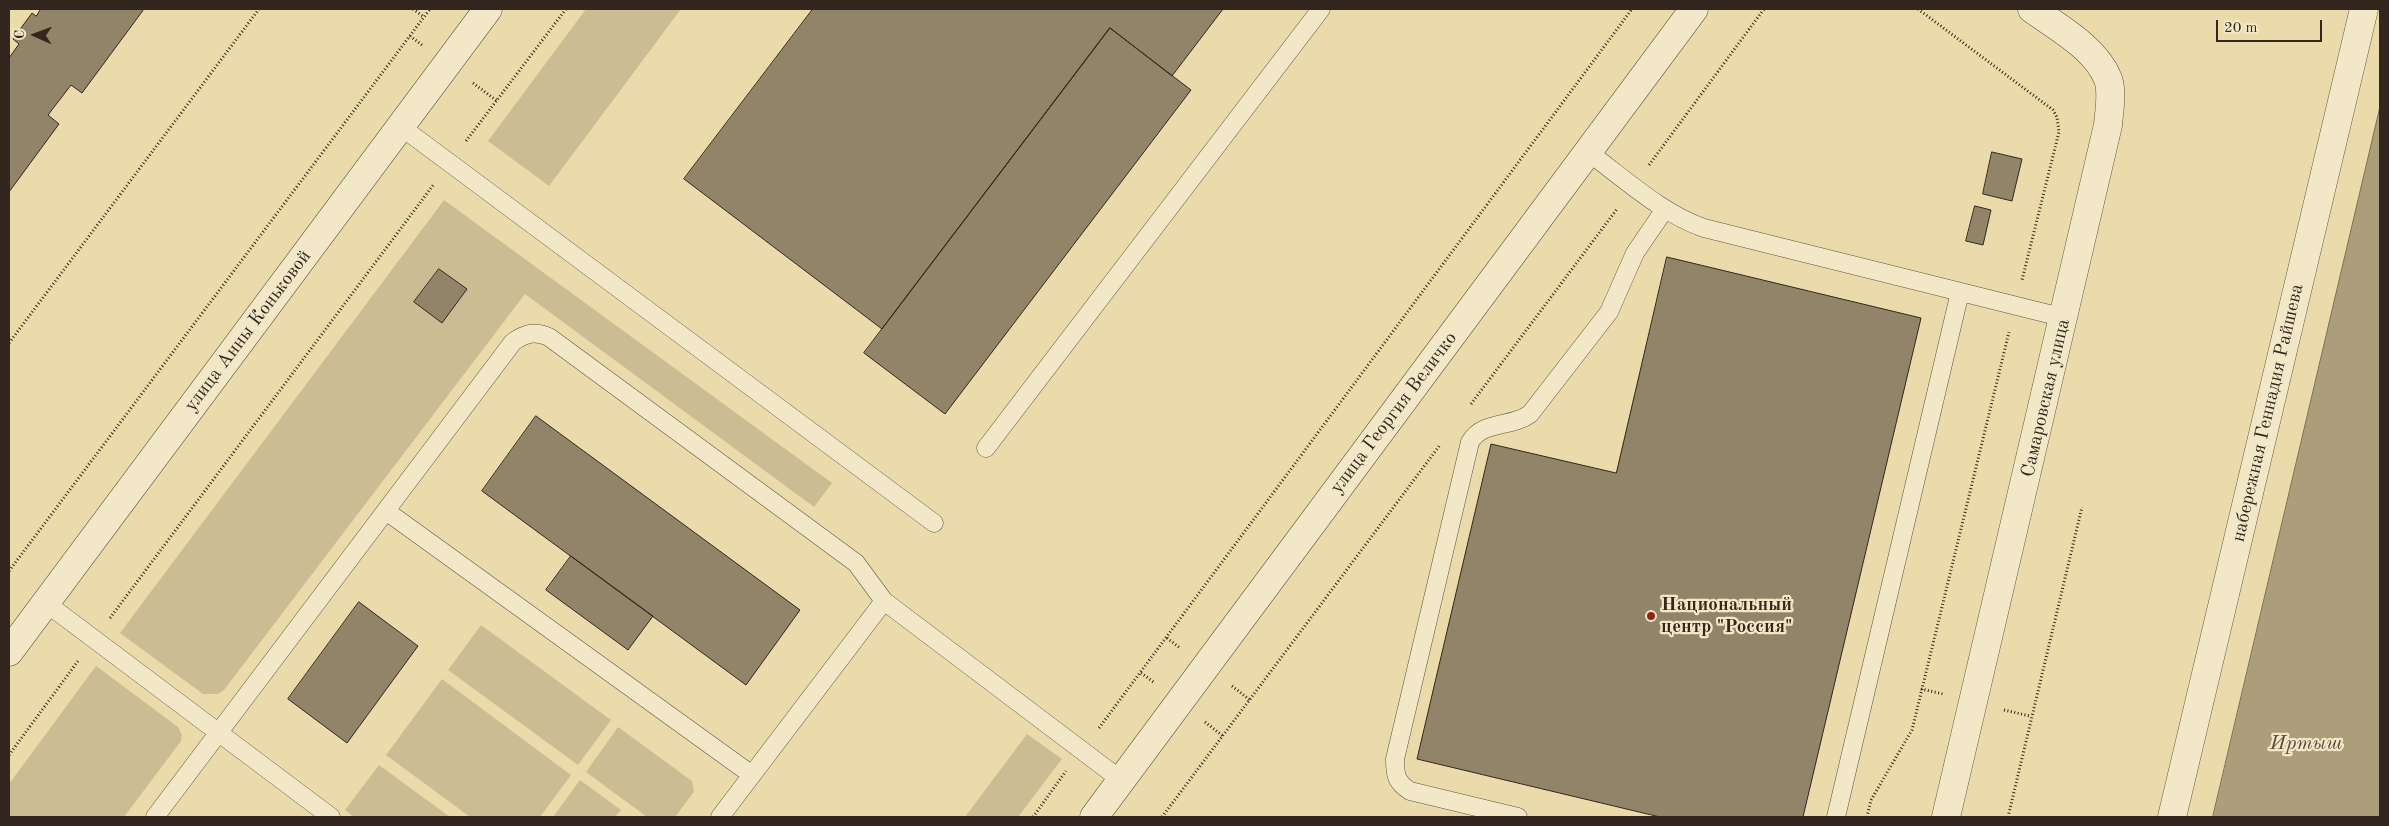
<!DOCTYPE html>
<html>
<head>
<meta charset="utf-8">
<style>
	body { margin:0 }
	#map { position:relative; width:2389px; height:826px; overflow:hidden; background:#ebdbab; font-family:"Old Standard TT",serif }
	canvas { display:block }
	.frame { position:absolute; inset:0; border:10px solid #32261f; pointer-events:none }
	.north { position:absolute; left:10px; top:10px; width:50px; height:50px; -webkit-text-stroke:4px #f2e8c8; paint-order:stroke; rotate:272deg; font-size:14px; font-weight:700; line-height:20px; text-align:center; color:#32261f }
	.north::after { content:''; display:block; margin:auto; width:18px; height:22px; background:#32261f; clip-path:polygon(50% 0,100% 100%,50% 72%,0 100%) }
	.scale { position:absolute; left:2216px; top:20px; width:106px; height:22px; box-sizing:border-box; border:2px solid #32261f; border-top:0; padding-left:6px; font-size:15px; line-height:18px; white-space:nowrap; color:#32261f; -webkit-text-stroke:4px #f2e8c8; paint-order:stroke }
</style>
</head>
<body>
<div id="map">
<canvas width="2389" height="826"></canvas>
<div class="frame"></div>
<div class="north">С</div>
<div class="scale">20 m</div>
</div>
<script>
const ctx = document.querySelector('canvas').getContext('2d');
ctx.lineJoin = 'round';
function fillPath(path, color) {
  ctx.fillStyle = color;
  ctx.fill(path, 'evenodd');
}
function strokePath(path, color, width, dash) {
  ctx.strokeStyle = color;
  ctx.lineWidth = width;
  ctx.lineCap = dash ? 'butt' : 'round';
  ctx.setLineDash(dash || []);
  ctx.stroke(path);
}
function write(font, color, halo, rows, align = 'center') {
  ctx.font = font + ' "Old Standard TT",serif';
  ctx.lineWidth = 4.5;
  ctx.setLineDash([]);
  ctx.textBaseline = 'middle';
  ctx.strokeStyle = halo;
  ctx.fillStyle = color;
  for (const [text, x, y, turn = 0] of rows) {
    ctx.save();
    ctx.translate(x, y);
    ctx.rotate((+turn || 0) * Math.PI / 180);
    ctx.textAlign = isNaN(turn) ? turn : align;
    if (halo) ctx.strokeText(text, 0, 0);
    ctx.fillText(text, 0, 0);
    ctx.restore();
  }
}
const green = new Path2D(`
	M586 9H681L549 186 488 141Z
	M444 200 832 483 814 507 525 294 224 690 218 694H203L120 633Z
	M481 625 611 720 578 765 448 670Z
	M96 666 178 727 182 735 181 741 124 817H9V784Z
	M442 679 571 775 540 817H470L386 755Z
	M618 727 692 781 694 792 675 817H647L586 772Z
	M1027 734 1062 759 1018 817H965Z
	M379 765 450 817H354L345 810Z
	M580 780 621 810 615 817H553Z`);
const water = new Path2D(`
	M2380 107V817H2213Z`);
const building = new Path2D(`
	M41 9H144L82 93 71 85 48 115 59 124 9 192V58L19 44 13 39 32 13 36 16Z
	M813 9H1223L1172 76 1110 28 882 329 684 179Z
	M1110 28 1191 90 945 414 864 353Z
	M1992 152 2022 159 2012 201 1983 194Z
	M1975 206 1991 210 1983 245 1966 241Z
	M1667 257 1921 318 1803 817H1660L1417 759 1491 444 1616 473Z
	M439 269 467 289 442 323 414 302Z
	M536 416 800 610 746 685 482 491Z
	M571 556 653 616 628 650 546 590Z
	M359 602 418 646 347 743 288 699Z`);
const path = new Path2D(`
	M413 9 424 17
	M1918 9 2053 110 2057 117 2059 132 2022 280
	M410 36 422 45
	M473 83 497 101
	M466 141 566 9
	M1649 165 1764 9
	M9 343 259 9
	M1471 404 1617 209
	M9 571 430 9
	M110 618 434 184
	M1167 638 1180 648
	M1141 673 1155 683
	M1232 686 1250 700
	M1921 689 1943 694
	M2004 710 2030 716
	M1205 722 1223 736
	M1099 728 1632 9
	M9 755 78 661
	M1033 817 1066 771
	M1162 817 1440 445
	M1867 817 1871 800 1912 730 2009 332
	M2008 817 2082 507`);
const lane = new Path2D(`
	M400 126 934 523
	M1588 152C1625 179 1661 213 1704 228L2065 318
	M986 448 1321 9
	M386 511 752 775
	M46 603 331 817
	M155 817 513 342C526 333 534 331 549 337L856 563 884 601 1121 780
	M720 817 884 601
	M1518 817 1410 791C1396 782 1395 775 1395 759L1470 442C1483 420 1511 428 1530 414L1609 312 1635 253 1665 209
	M1836 817 1960 292`);
const street = new Path2D(`
	M9 652 488 9
	M1094 817 1694 9
	M1946 817 2108 125C2109 111 2113 93 2108 79 2096 48 2057 27 2032 9
	M2172 817 2364 9`);
const markers = [
	[1651,616,5,"#8f2418"]
];
const streetNames = [
	["улица Анны Коньковой",248,331,-53],
	["Самаровская улица",2046,398,-77],
	["улица Георгия Величко",1394,413,-53],
	["набережная Геннадия Райшева",2268,413,-77]
];
const poiNames = [
	["Национальный",1661,605],
	["центр \"Россия\"",1661,627]
];
const waterNames = [
	["Иртыш",2306,744]
];
fillPath(green, '#ccbc93');
fillPath(water, '#ac9d7b');
strokePath(water, '#7b6d56', 1);
fillPath(building, '#928468');
strokePath(building, '#32261f', 1);
strokePath(lane, '#605342', 19);
strokePath(street, '#605342', 29);
strokePath(path, '#32261f', 3, [1, 2.5]);
strokePath(lane, '#f2e8c8', 18);
strokePath(street, '#f2e8c8', 28);
for (const [x, y, r, color] of markers) {
  const dot = new Path2D();
  dot.arc(x, y, r, 0, 2 * Math.PI);
  ctx.fillStyle = color;
  ctx.fill(dot);
  strokePath(dot, '#f2e8c8', 2);
}
write('19px', '#32261f', '#f2e8c8', streetNames);
write('bold 19px', '#32261f', '#f2e8c8', poiNames, 'left');
write('italic 20px', '#574a3b', '#f2e8c8', waterNames);
</script>
</body>
</html>
